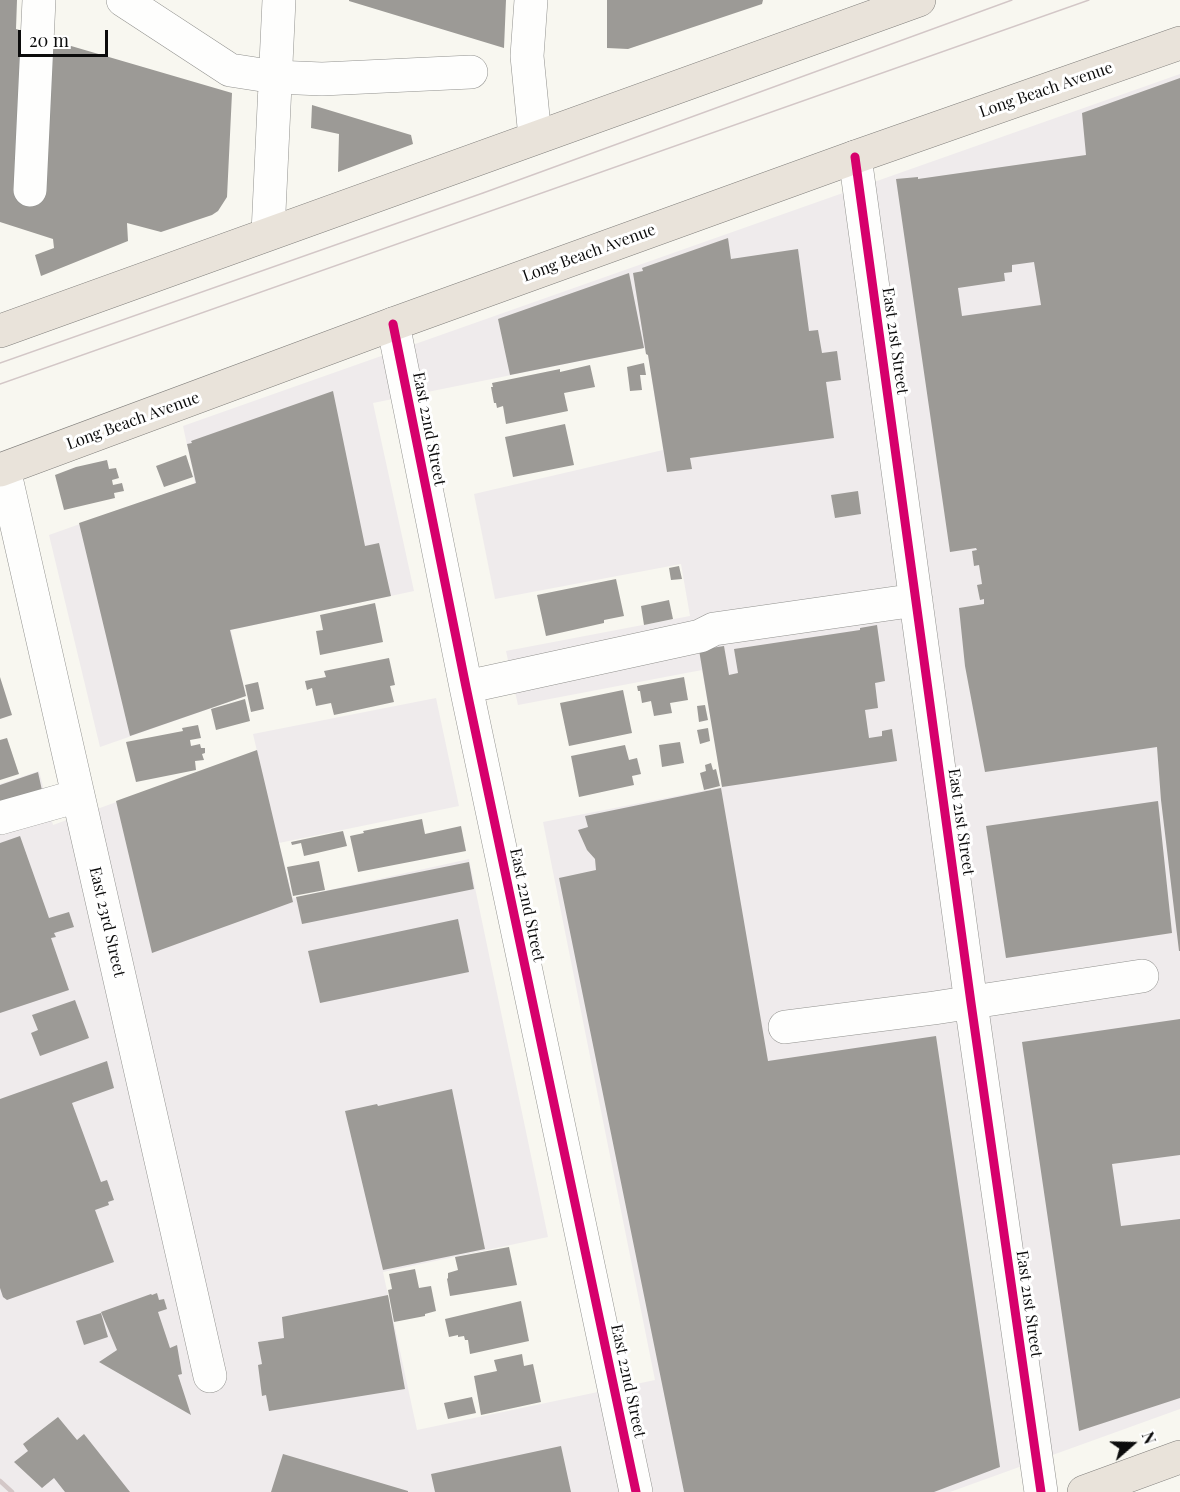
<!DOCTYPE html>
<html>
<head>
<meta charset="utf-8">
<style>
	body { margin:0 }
	#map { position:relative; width:1180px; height:1492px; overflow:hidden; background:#f8f7f0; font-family:"Playfair Display",serif }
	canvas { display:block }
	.north { position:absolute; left:1102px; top:1414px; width:60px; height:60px; -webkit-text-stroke:4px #fff; paint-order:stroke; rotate:70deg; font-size:16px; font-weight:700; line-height:24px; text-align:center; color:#0c0c0c }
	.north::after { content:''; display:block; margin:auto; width:21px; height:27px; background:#0c0c0c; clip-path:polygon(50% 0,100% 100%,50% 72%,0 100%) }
	.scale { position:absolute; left:18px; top:30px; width:90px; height:27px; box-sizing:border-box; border:3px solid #0c0c0c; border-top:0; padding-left:8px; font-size:18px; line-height:21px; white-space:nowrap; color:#0c0c0c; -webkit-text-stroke:4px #fff; paint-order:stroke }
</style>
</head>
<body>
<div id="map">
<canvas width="1180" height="1492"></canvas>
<div class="north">N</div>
<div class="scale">20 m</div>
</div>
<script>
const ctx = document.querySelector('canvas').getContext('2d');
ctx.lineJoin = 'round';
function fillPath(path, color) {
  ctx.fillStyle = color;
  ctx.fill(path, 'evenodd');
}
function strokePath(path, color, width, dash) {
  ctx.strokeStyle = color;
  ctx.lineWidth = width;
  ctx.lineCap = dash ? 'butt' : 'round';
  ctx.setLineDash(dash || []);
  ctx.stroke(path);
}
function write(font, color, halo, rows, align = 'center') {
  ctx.font = font + ' "Playfair Display",serif';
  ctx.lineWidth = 6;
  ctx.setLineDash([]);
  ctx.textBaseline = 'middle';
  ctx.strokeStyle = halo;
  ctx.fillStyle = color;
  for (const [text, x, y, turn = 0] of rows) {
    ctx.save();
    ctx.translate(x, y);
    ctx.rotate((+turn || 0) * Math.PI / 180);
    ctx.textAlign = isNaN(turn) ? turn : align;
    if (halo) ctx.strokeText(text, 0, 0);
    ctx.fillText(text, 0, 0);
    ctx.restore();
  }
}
const industrial = new Path2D(`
	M1180 74V1409L950 1492H0V784L39 771 53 825 257 751 253 734 436 698 459 806 279 843 293 898 469 859 548 1237 383 1272 417 1430 655 1380 543 822 722 787 702 670 518 705 506 651 690 616 681 564 495 599 474 494 663 450 648 355 646 354 645 348 373 403 414 591 231 630 246 696 100 747 49 535 195 483 183 426Z`);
const building = new Path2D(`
	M0 0H17L16 29 27 32 47 59 54 41 232 93 227 197 218 211 212 215 161 232 127 223 128 241 41 276 35 255 54 248 53 239 0 222Z
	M349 0H506L504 48 349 1Z
	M607 0H763L762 4 628 49 607 48Z
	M1180 78V951H1179L1161 800 1157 747 985 772 965 666 959 608 984 604V599L980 600 977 585 982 584 979 565 974 566 972 551 977 550 976 548 950 552 896 179 918 177V179L1086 155 1082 113ZM1034 262 1041 305 962 316 958 288 1005 281 1004 273 1012 272V265Z
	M312 105 411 135 413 144 338 172 339 134 311 128Z
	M728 238 731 259 798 249 809 331 818 330 822 353 837 351 841 380 826 382 834 438 690 458 692 469 667 472 648 355 646 354 633 273 643 271 642 268Z
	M629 273 644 348 510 375 498 319Z
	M644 363 646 375H640L642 390 630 391 627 367Z
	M590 365 595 387 564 393 568 411 506 424 503 406 497 408 496 403H494L491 387H493L492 383 560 369V372Z
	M333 391 365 546 379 543 391 596 230 630 246 696 130 736 79 523 196 483 187 444 192 443 191 441Z
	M565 424 574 465 513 477 505 437Z
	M186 455 193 477 164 487 156 466Z
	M107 460 109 469 116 468 119 478 112 480 113 485 122 483 124 491 114 493 115 498 64 510 55 475 76 467Z
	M858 491 861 514 835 518 831 495Z
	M679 566 682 579 671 580 669 568Z
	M616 579 624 616 604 620V623L546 636 537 595Z
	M669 600 673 619 644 625 641 606Z
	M375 603 383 642 320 655 316 631 323 630 320 615Z
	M877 625 885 681 875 683 878 708 865 710 869 738 882 736V731L892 729 897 761 722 787 699 650 724 646 729 675 738 673 734 649 860 630V628Z
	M389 658 395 685 390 686 394 702 334 715 331 703 316 706 312 688 307 690 305 681 326 677 324 671Z
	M0 677 12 715 0 719Z
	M684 677 688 700 670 703 672 713 654 716 651 701 642 703 640 691H638L637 686Z
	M258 682 264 709 251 712 245 685Z
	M623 690 632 733 569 746 560 703Z
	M245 699 250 721 216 730 211 709Z
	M705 705 708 720 699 722 697 706Z
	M198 725 201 738 190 740 191 746 200 744 201 748H205V753L202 754 204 760 195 761 196 770 136 782 126 742 183 731 182 728Z
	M708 728 710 741 700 744 697 730Z
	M7 738 19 774 0 780V740Z
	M680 742 684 763 662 767 659 745Z
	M625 745 629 760 637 758 641 774 632 776 634 785 579 797 571 756Z
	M257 750 293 902 152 953 116 801Z
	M711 763 713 770 716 769 720 786 704 790 700 773 706 771 705 765Z
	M38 772 43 795 0 805V785Z
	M721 788 768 1061 936 1036 1000 1467 934 1492H684L559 878 596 870 595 859 587 850 578 830 588 827 585 816Z
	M1158 801 1172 933 1006 958 986 826Z
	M422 819 425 834 461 826 466 851 358 872 350 836 364 833 363 831Z
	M343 831 347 846 304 856 301 843 292 845 291 842Z
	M20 836 49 918 69 912 74 927 54 933 56 937 51 938 69 990 0 1013V843Z
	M319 861 325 890 293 896 287 867Z
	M469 862 474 889 302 924 296 897Z
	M458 919 469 972 320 1003 308 951Z
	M75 1000 89 1038 40 1056 31 1033 38 1030 32 1015Z
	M1180 1019V1155L1112 1164 1121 1226 1180 1219V1398L1079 1431 1022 1042Z
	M107 1061 114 1088 72 1103 101 1182 107 1180 114 1200 108 1202 109 1205 95 1210 114 1262 7 1300 3 1297 0 1288V1099Z
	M452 1089 485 1249 383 1270 345 1111 377 1104 378 1106Z
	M509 1247 517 1285 450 1296 447 1279 448 1278V1273L458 1270 455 1257Z
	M415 1269 419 1288 431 1286 436 1311 425 1314V1316L394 1322 388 1290 392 1289 389 1274Z
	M157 1293 159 1300 164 1299 167 1309 158 1312 170 1348 177 1345 182 1374 178 1375 191 1415 99 1362 117 1350 101 1312 151 1294 152 1295Z
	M388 1295 405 1389 269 1411 266 1395 262 1396 258 1365 262 1364 258 1342 284 1338 282 1317Z
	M521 1301 529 1341 470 1354 468 1340H465L464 1336 458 1337V1335L449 1337 445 1319Z
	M101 1313 108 1337 84 1345 76 1321Z
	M522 1354 524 1366 533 1364 541 1402 481 1415 474 1376 497 1371 494 1360Z
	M472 1397 476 1413 448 1419 444 1403Z
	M58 1417 77 1440 84 1434 130 1492H65L54 1478 42 1488 14 1462 28 1451 23 1444Z
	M561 1446 571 1492H435L431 1474Z
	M283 1454 408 1491V1492H271Z`);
const minor = new Path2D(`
	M123 0 230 70 275 77 322 79 471 72
	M531 0 527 56 535 137
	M855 157 971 1003 1041 1492
	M30 190 39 0
	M268 233 279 0
	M393 324 466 687 636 1492
	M4 469 210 1376
	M466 687 700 636 714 629 916 600
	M0 818 78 796
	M785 1027 934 1008 1142 976`);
const major = new Path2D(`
	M0 331 919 0
	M0 470 393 324 855 157 1180 43
	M1084 1492 1180 1457`);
const tram = new Path2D(`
	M0 363 483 193 1012 0
	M0 384 1089 0`);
const rail = new Path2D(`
	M0 1481 12 1492`);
const cycleway = new Path2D(`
	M855 157 971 1003 1041 1492
	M393 324 466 687 636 1492`);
const streetNames = [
	["Long Beach Avenue",1046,90,-19],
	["Long Beach Avenue",589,253,-20],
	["East 21st Street",895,341,82],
	["Long Beach Avenue",133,421,-20],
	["East 22nd Street",429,429,79],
	["East 21st Street",961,822,82],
	["East 22nd Street",527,905,78],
	["East 23rd Street",107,922,77],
	["East 21st Street",1029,1304,82],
	["East 22nd Street",628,1381,78]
];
fillPath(industrial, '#efebec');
fillPath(building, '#9c9a96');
strokePath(minor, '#92928f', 34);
strokePath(major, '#807f7c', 34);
strokePath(minor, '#fefefd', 33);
strokePath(major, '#e9e3da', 33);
strokePath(tram, '#d3c7c7', 1.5);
strokePath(rail, '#d3c7c7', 4.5);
strokePath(cycleway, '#d6006c', 9);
write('16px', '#0c0c0c', '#fff', streetNames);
</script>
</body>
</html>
